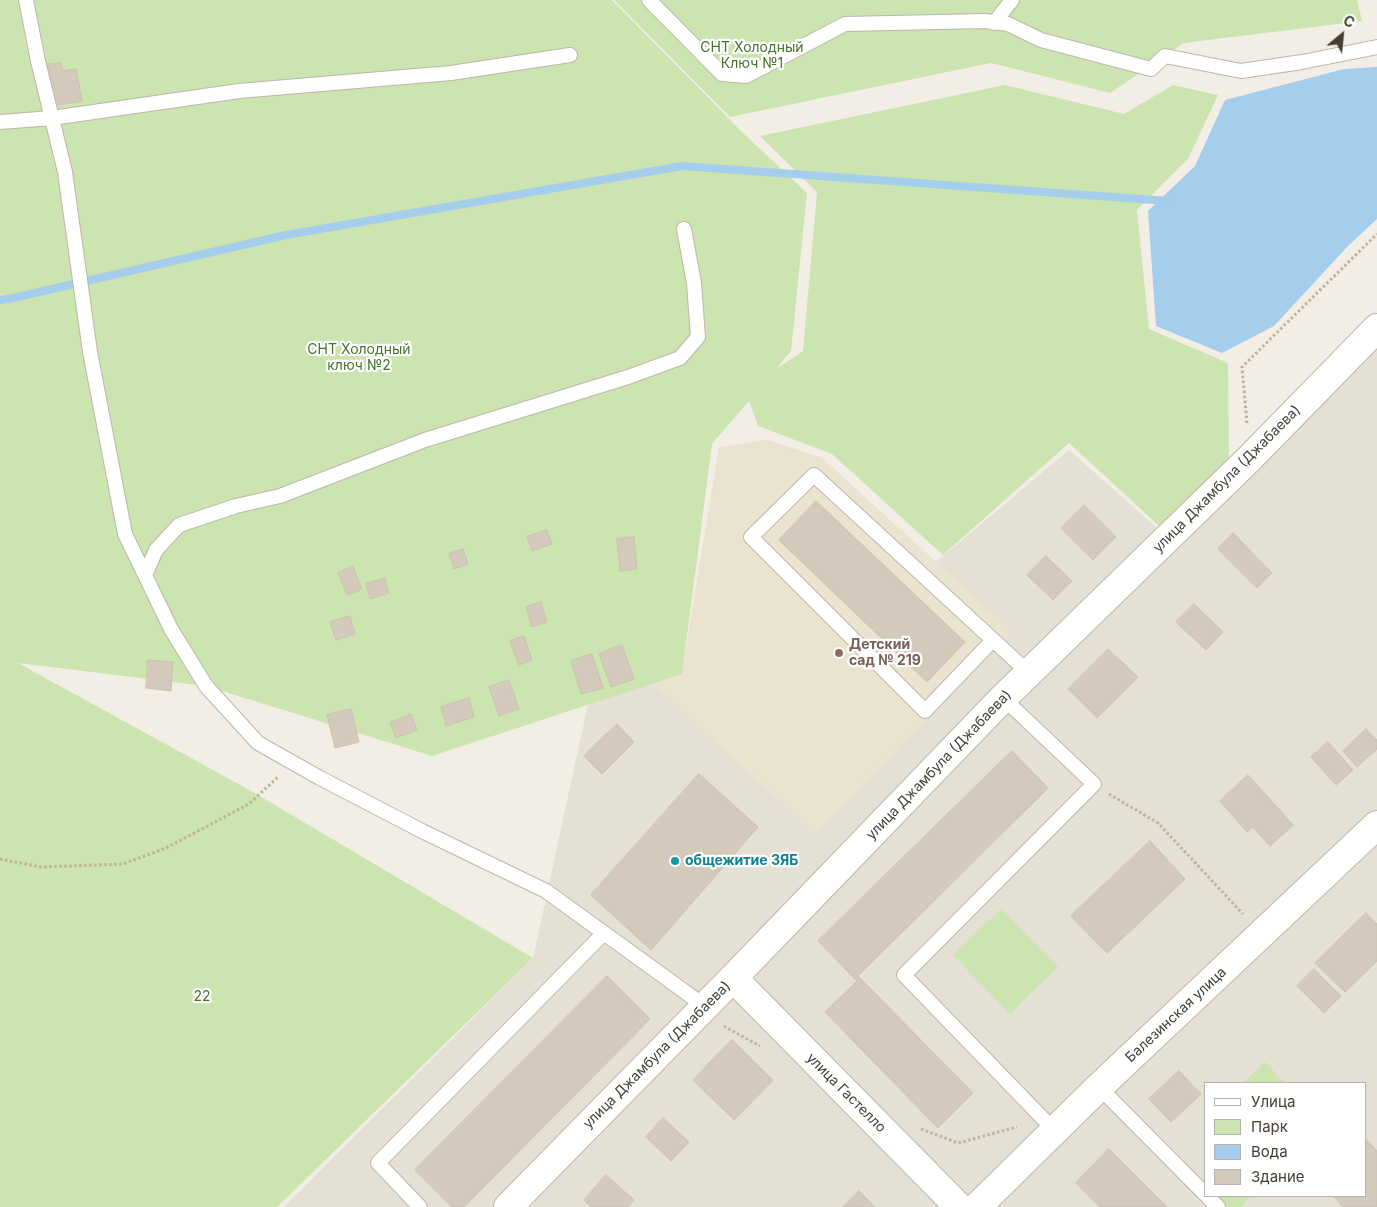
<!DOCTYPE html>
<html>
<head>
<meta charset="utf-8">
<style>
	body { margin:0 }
	#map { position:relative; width:1377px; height:1207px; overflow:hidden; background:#f2eee5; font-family:Inter,sans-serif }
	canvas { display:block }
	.legend { position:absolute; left:1204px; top:1082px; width:162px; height:115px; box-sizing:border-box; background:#fff; border:1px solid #b4b2ae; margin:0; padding:6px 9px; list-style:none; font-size:15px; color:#443e35 }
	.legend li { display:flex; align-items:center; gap:10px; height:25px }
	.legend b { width:25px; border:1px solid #b4b2ae }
	.north { position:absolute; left:1317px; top:10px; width:50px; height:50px; -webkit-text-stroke:4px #fff; paint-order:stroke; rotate:28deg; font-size:14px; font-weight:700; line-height:20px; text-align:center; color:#443e35 }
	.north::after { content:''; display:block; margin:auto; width:18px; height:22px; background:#443e35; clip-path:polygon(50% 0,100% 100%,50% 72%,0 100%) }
</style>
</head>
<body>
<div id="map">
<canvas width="1377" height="1207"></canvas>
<ul class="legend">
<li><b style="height:6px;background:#fff"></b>Улица</li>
<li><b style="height:14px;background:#cce4b0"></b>Парк</li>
<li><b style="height:14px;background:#a4ceec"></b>Вода</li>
<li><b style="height:14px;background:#d3cabb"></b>Здание</li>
</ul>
<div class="north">С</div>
</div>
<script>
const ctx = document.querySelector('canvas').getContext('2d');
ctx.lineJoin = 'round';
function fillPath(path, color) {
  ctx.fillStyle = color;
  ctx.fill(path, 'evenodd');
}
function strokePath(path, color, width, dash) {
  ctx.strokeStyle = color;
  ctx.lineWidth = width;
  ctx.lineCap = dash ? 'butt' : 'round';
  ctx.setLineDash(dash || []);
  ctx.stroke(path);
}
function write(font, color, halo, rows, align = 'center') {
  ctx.font = font + ' Inter,sans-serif';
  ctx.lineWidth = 4.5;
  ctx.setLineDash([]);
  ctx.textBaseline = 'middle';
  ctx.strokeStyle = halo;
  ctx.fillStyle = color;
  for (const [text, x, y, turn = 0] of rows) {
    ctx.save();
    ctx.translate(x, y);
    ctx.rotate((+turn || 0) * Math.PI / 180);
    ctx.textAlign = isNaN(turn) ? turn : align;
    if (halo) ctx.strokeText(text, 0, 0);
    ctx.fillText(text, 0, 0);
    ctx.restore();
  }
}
const residential = new Path2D(`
	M1377 349V1207H284L533 958 588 704 682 673 719 447 767 440 822 458 936 562 1069 450 1167 537ZM1206 1083H1366V1196H1206Z`);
const education = new Path2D(`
	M767 440 822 458 1012 632 815 834 653 684 682 673 719 447Z`);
const green = new Path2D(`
	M0 0H612L741 131 807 193 791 351 776 369 803 351 817 192 760 136 1005 85 1124 114 1173 85 1218 95 1188 159 1137 210 1149 329 1228 363 1229 464 1159 526 1069 443 943 555 832 454 758 426 749 401 712 444 682 674 432 756 206 686 18 663 253 792 533 958 277 1207H0Z
	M614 0H1357L1362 21 1184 43 1110 93 991 63 730 117Z
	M1001 909 1058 967 1010 1014 953 955Z
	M1265 1062 1285 1083H1243Z
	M1216 1196H1251L1241 1207H1228Z`);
const water = new Path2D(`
	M1377 67V219L1347 247 1274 326 1222 353 1156 326 1148 211 1195 166 1225 100 1344 69Z`);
const stream = new Path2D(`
	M0 300 13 298 286 235 682 166 1168 201`);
const building = new Path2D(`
	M61 63 63 71 76 69 82 101 51 106 44 65Z
	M816 501 965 642 927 682 779 540Z
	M1084 505 1116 537 1093 560 1061 528Z
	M547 530 552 544 532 551 527 537Z
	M1233 533 1272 573 1257 588 1218 549Z
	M634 537 637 569 620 571 617 539Z
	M463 549 468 564 454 569 449 554Z
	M1046 556 1072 581 1053 600 1027 575Z
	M353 567 362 589 347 595 338 573Z
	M385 578 389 593 370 599 366 584Z
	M541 602 547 622 532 627 526 607Z
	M1194 604 1223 632 1206 650 1176 622Z
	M350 616 355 634 336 640 330 622Z
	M524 636 532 660 519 665 510 641Z
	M622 645 634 679 611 687 599 654Z
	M1108 649 1138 677 1097 718 1068 689Z
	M592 654 603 688 581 694 571 661Z
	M148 660 173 662 171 691 146 688Z
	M509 680 519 709 499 716 489 687Z
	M469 698 474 717 446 726 441 707Z
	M351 709 359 742 335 748 327 715Z
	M411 714 417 730 396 738 390 723Z
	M617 724 634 742 602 774 584 756Z
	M1366 729 1377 740V749L1357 767 1343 751Z
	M1328 742 1353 770 1336 785 1311 757Z
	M1012 751 1048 788 858 976 973 1093 938 1128 825 1012 857 981 818 941Z
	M699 774 758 827 651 950 591 895Z
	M1248 775 1293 825 1270 846 1253 827 1247 832 1220 801Z
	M1150 841 1185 879 1107 953 1071 916Z
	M1366 913 1377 924V961L1345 992 1315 963Z
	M1314 969 1341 996 1324 1013 1297 986Z
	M607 976 650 1019 464 1207H452L415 1170Z
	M732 1040 773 1080 734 1120 693 1080Z
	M1179 1071 1201 1094 1171 1122 1149 1099Z
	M663 1118 689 1142 671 1161 646 1137Z
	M1367 1140 1377 1151V1207H1343L1333 1196H1366V1141Z
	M1109 1149 1167 1207H1100L1076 1183Z
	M606 1175 634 1200 628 1207H591L584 1200Z
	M859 1191 875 1207H843Z`);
const path = new Path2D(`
	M1247 423 1242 367 1377 234
	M1109 794 1158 823 1243 914
	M0 859 41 867 123 864 166 848 249 804 278 777
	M724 1026 727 1028 760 1046
	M921 1129 958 1143 1017 1127`);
const service = new Path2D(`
	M26 0 38 61 65 172 90 352 125 534 171 629 206 686 258 743 320 778 422 831 546 891 706 1007
	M649 0 722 74 746 76 845 24 985 21 1008 24 1041 40 1151 69 1165 56 1241 71 1302 62 1377 47
	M994 23 1012 0
	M0 122 52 118 239 91 451 73 570 55
	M145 575 156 550 179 525 236 506 280 496 425 440 628 377 680 358 698 337 694 283 684 229
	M993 640 925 711 751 537 814 475 1029 673
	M1003 698 1094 784 904 975 1055 1131
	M1099 1087 1206 1195
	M1207 1196 1218 1207
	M420 1207 378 1163 604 933`);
const minor = new Path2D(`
	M733 978 959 1207
	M508 1207 733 978 1003 698 1249 459 1377 328
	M977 1207 1099 1087 1377 825`);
const markers = [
	[839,653,5,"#8d6e63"],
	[675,861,5,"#0f9aa8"]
];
const parkNames = [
	["СНТ Холодный",752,48],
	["Ключ №1",752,64],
	["СНТ Холодный",359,350],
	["ключ №2",359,366],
	["22",202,997]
];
const streetNames = [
	["улица Джамбула (Джабаева)",1227,479,-45],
	["улица Джамбула (Джабаева)",939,765,-46],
	["Балезинская улица",1176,1015,-43],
	["улица Джамбула (Джабаева)",657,1055,-45],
	["улица Гастелло",846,1093,45]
];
const educationNames = [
	["Детский",849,645],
	["сад № 219",849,661]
];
const cultureNames = [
	["общежитие ЗЯБ",685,861]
];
fillPath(residential, '#e5e0d4');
fillPath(education, '#eae3d0');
fillPath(green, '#cce4b0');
fillPath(water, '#a4ceec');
strokePath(stream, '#a4ceec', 8);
fillPath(building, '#d3cabb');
strokePath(building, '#cdc2af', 1);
strokePath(service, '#bdb6a9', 16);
strokePath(minor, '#bdb6a9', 30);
strokePath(path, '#beb29b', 3, [2.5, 2.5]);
strokePath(service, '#fff', 14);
strokePath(minor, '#fff', 28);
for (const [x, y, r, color] of markers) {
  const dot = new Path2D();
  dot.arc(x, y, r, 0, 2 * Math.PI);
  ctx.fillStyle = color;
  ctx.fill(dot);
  strokePath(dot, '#fff', 2);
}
write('14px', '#46732c', '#fff', parkNames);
write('14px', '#443e35', '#fff', streetNames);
write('bold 14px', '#785e54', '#fff', educationNames, 'left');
write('bold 14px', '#0d838f', '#fff', cultureNames, 'left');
</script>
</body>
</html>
